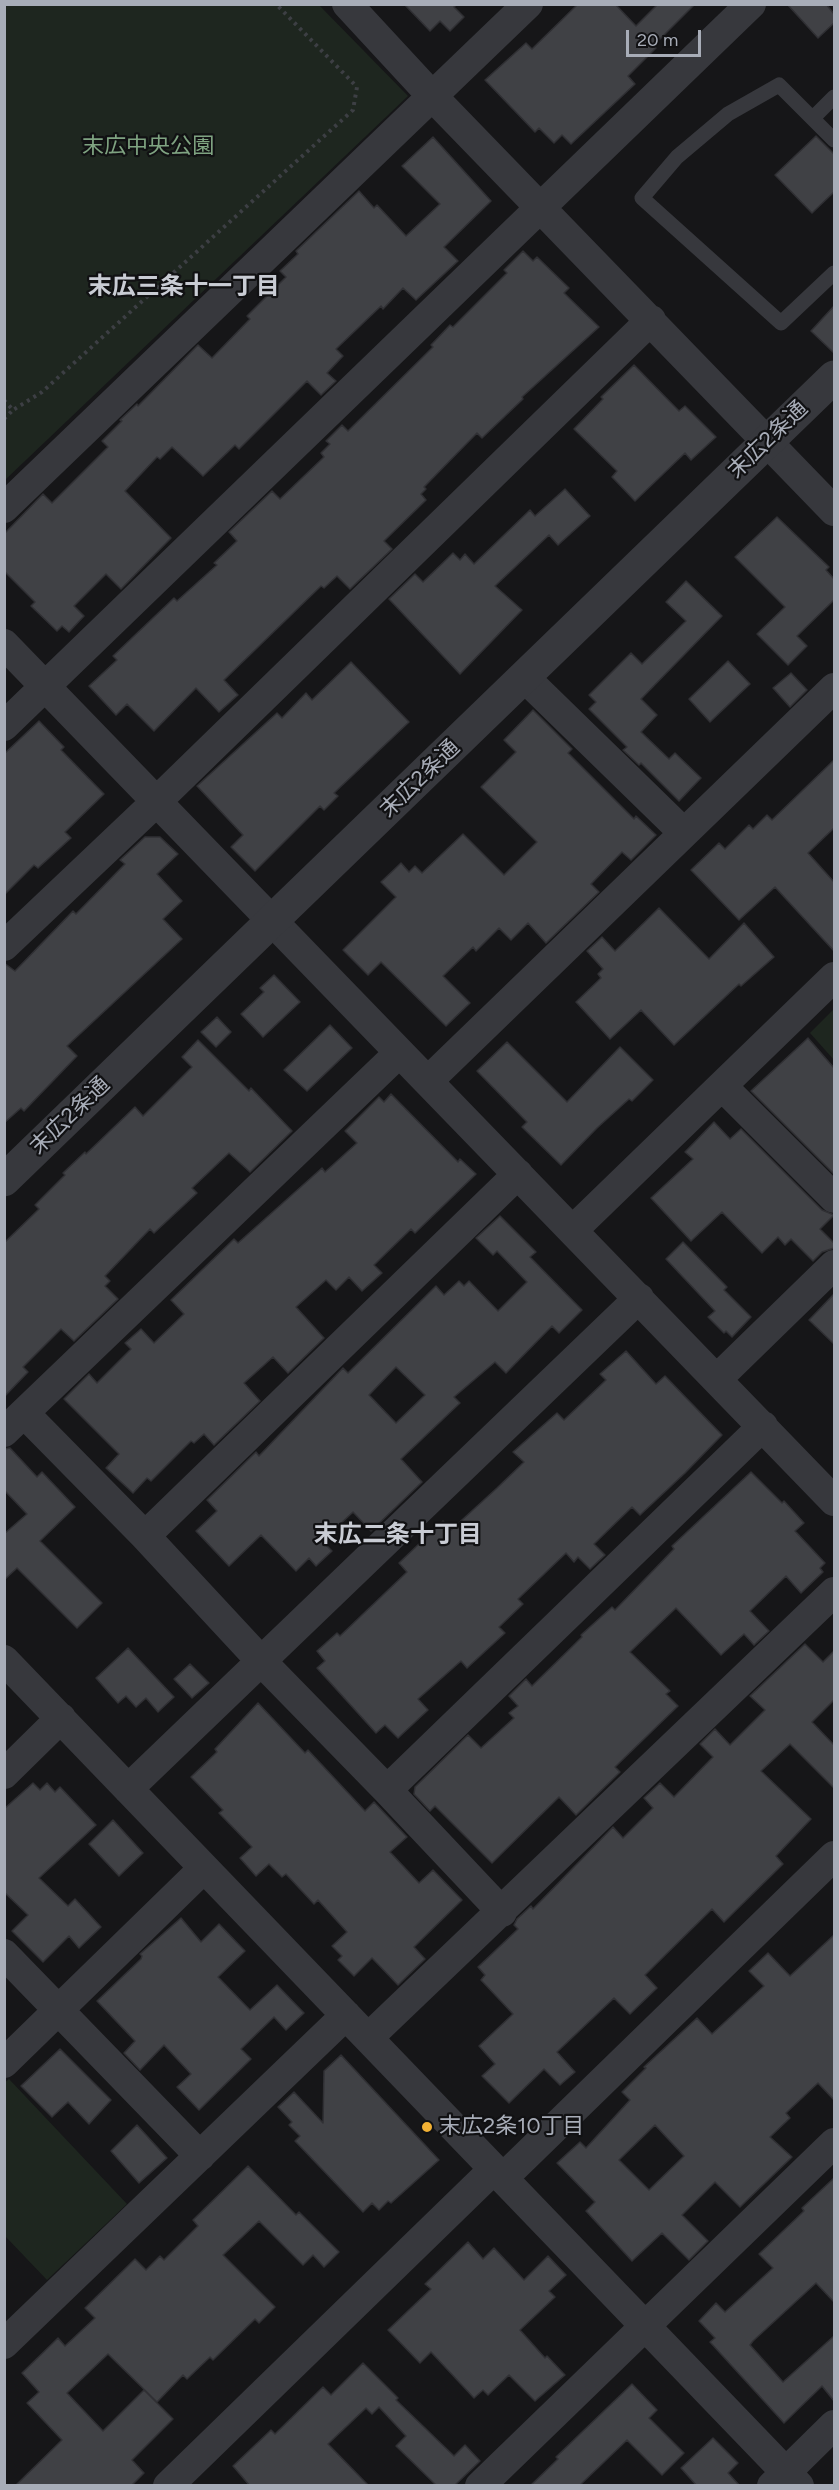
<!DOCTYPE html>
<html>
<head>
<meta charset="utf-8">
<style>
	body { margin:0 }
	#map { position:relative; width:839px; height:2490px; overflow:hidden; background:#161618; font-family:Figtree,sans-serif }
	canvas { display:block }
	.frame { position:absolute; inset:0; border:6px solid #a8adb8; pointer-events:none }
	.scale { position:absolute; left:626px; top:30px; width:75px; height:27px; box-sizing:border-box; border:3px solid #a8adb8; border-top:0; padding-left:8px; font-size:18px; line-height:21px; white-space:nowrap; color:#a8adb8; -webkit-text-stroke:4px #111113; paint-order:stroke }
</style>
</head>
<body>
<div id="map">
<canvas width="839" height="2490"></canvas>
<div class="frame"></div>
<div class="scale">20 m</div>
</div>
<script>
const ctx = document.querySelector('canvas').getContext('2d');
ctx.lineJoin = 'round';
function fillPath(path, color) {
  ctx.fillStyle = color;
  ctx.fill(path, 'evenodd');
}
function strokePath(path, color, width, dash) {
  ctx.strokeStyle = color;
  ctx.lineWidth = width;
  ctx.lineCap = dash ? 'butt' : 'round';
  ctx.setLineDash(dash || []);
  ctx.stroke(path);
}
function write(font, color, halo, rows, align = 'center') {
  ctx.font = font + ' Figtree,"Noto Sans JP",sans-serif';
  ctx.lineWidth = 4.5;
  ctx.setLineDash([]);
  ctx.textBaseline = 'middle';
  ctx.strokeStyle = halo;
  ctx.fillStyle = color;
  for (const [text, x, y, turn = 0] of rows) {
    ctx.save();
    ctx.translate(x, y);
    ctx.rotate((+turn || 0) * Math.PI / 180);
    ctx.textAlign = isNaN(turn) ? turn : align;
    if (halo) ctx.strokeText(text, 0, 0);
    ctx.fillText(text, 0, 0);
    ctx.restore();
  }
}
const green = new Path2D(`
	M5 4 319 5 408 96 5 480Z
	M834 1009V1060L810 1033Z
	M9 2079 127 2204 47 2280 5 2236 4 2083Z`);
const building = new Path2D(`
	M404 4H457L454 7 464 17 450 31 440 21 430 31Z
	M578 4H615L636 26 658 4H695L653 46 656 48 628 76 635 84 571 144 562 135 554 143 539 128 535 132 485 80 526 43 532 49Z
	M787 4H826L834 14V23L818 38Z
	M816 136 834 154V192L812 213 775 175Z
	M433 137 491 201 444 247 458 261 416 300 403 288 383 309 381 306 336 349 343 356 327 373 336 381 321 395 307 381 239 449 235 445 203 476 172 447 160 459 157 457 125 491 171 538 121 589 106 574 74 606 84 616 69 632 62 626 57 631 31 606 35 602 4 571V534L43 494 52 503 108 447 102 441 122 421 120 420 137 404 138 406 198 345 212 358 250 319 247 316 286 277 280 271 298 254 296 251 359 191 374 208 377 205 406 236 440 204 402 166Z
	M523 251 533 261 537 257 569 288 564 293 599 327 522 397 523 399 482 438 477 433 424 487 426 489 421 494 426 500 384 541 392 549 350 589 337 576 324 588 321 586 224 680 238 695 219 712 196 688 154 731 127 704 116 715 89 686 117 660 113 656 174 598 177 601 217 565 214 563 237 541 229 532 272 491 280 499 324 457 321 453 330 444 326 441 342 425 348 431 433 347 431 345 450 325 453 327 507 273 504 270Z
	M834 306V353L811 331Z
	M634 365 679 411 685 406 716 437 691 460 685 453 635 501 612 477 617 471 574 429 603 399 601 397Z
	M565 489 590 516 558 545 549 535 495 586 522 610 460 674 389 599 415 574 423 582 453 553 460 560 465 554 474 564 530 510 535 516Z
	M777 517 829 567 826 570 834 579V600L797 636 807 646 788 665 757 634 785 607 735 557Z
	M686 581 722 616 641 699 657 715 641 732 669 759 675 753 701 778 679 801 641 763 639 765 623 750 627 747 589 709 596 702 589 695 631 653 642 664 686 621 666 602Z
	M728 661 750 684 710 722 689 699Z
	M351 662 409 722 334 793 338 796 324 810 320 806 255 871 231 847 243 835 197 786 277 713 282 718 306 693 312 700Z
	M791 673 807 690 790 707 773 688Z
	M533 710 572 749 568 753 634 819 636 816 656 835 631 860 622 852 591 884 599 892 546 943 528 923 511 940 499 928 476 951 473 947 443 976 470 1003 446 1026 381 962 368 975 343 950 396 897 381 882 401 863 409 872 415 866 422 873 463 834 504 875 537 842 481 787 516 752 504 740Z
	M39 721 64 747 61 750 104 794 65 832 71 838 38 868 34 865 4 895V754Z
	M834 760V828L808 853 834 882V951L775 887 739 920 691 870 719 843 725 849 749 825 753 829 767 815 772 820Z
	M145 837H160L178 854 157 874 182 901 163 919 182 939 67 1046 77 1056 24 1111 21 1108 4 1123V963L15 971 73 911 76 914 125 864 120 860Z
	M659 908 709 959 744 923 774 957 741 986 739 984 674 1045 641 1010 610 1039 576 1002 601 978 598 974 603 969 587 951 602 937 615 951Z
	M274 975 300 1002 263 1037 241 1014 264 992 260 988Z
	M217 1017 231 1032 216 1047 201 1032Z
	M330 1025 352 1048 307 1091 284 1070Z
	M808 1038 834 1068V1174L751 1091Z
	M198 1040 249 1091 251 1088 292 1131 250 1172 229 1153 192 1188 197 1193 154 1233 150 1229 105 1276 110 1281 105 1286 118 1299 74 1341 61 1329 23 1367 28 1372 4 1397V1243L39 1209 35 1205 65 1175 63 1173 85 1152 86 1154 135 1107 143 1116 192 1067 182 1057Z
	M507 1042 567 1102 620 1047 653 1080 632 1101 629 1099 597 1128 561 1165 522 1127 527 1122 477 1071Z
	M391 1094 458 1162 460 1159 476 1174 415 1233 411 1229 374 1265 382 1273 362 1291 349 1277 336 1290 326 1280 296 1307 324 1338 288 1373 273 1357 244 1383 260 1401 214 1445 204 1434 194 1443 191 1441 151 1481 147 1478 133 1493 106 1468 119 1454 64 1399 89 1374 97 1383 131 1349 125 1343 141 1329 154 1343 184 1314 171 1300 234 1239 238 1243 322 1168 325 1172 357 1143 345 1131 379 1097 384 1102Z
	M714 1122 730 1139 741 1129 822 1210 834 1215 820 1229 834 1243V1248L822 1252 813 1261 791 1239 785 1245 778 1237 762 1253 722 1212 691 1241 651 1198 693 1159 685 1152Z
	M500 1216 536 1252 530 1257 582 1310 559 1333 552 1326 506 1373 495 1362 454 1397 460 1403 401 1459 422 1482 371 1531 353 1512 322 1541 332 1551 316 1566 309 1558 296 1571 261 1535 229 1566 196 1531 217 1511 207 1500 256 1452 259 1456 343 1368 348 1373 436 1286 444 1295 459 1281 464 1286 469 1281 498 1311 527 1282 497 1251 493 1255 476 1238ZM396 1367 425 1395 396 1423 369 1395Z
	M683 1242 727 1287 724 1290 751 1317 732 1337 726 1331 724 1333 708 1317 715 1311 666 1259Z
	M834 1294V1344L809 1320Z
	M626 1351 656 1384 665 1376 722 1435 685 1473 640 1515 632 1507 594 1544 605 1555 590 1569 578 1557 574 1562 566 1553 518 1599 523 1604 499 1627 505 1633 467 1668 461 1661 418 1699 428 1710 398 1738 385 1725 376 1733 317 1668 325 1661 317 1651 337 1633 340 1636 407 1572 399 1563 443 1521 451 1530 497 1488 524 1462 513 1452 557 1413 564 1420 606 1380 600 1374Z
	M10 1448 37 1477 42 1472 75 1507 40 1541 102 1603 77 1628 17 1568 4 1580V1534L27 1514 4 1490V1449Z
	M751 1472 782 1503 784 1501 804 1523 795 1531 825 1563 820 1568 823 1572 801 1593 786 1576 750 1611 769 1631 754 1645 744 1634 721 1655 676 1608 630 1652 670 1691 666 1694 678 1706 615 1767 620 1772 576 1815 559 1797 492 1863 435 1806 430 1811 414 1794 415 1787 468 1735 481 1748 514 1718 509 1713 518 1706 509 1696 526 1679 532 1686 582 1637 581 1635 612 1607 615 1610 674 1549 672 1546Z
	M805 1644 823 1662 834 1651V1700L812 1722 834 1745V1788L790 1744 761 1771 811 1819 776 1856 783 1864 724 1922 712 1909 645 1975 657 1988 630 2014 614 1998 557 2052 575 2072 560 2085 544 2069 509 2103 482 2076 495 2064 479 2046 513 2014 481 1980 485 1975 478 1967 518 1929 514 1925 517 1919 531 1906 533 1909 613 1827 623 1838 653 1808 644 1798 660 1783 674 1797 713 1757 700 1744 715 1729 730 1745 765 1710 750 1696Z
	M128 1648 174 1697 158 1712 146 1698 136 1707 126 1696 118 1703 96 1678Z
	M190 1664 209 1683 192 1698 174 1679Z
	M258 1703 305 1753 308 1750 365 1811 374 1802 407 1837 390 1852 419 1883 433 1870 462 1900 414 1947 425 1959 398 1985 372 1958 354 1976 338 1960 342 1956 332 1946 347 1932 318 1900 314 1904 286 1874 282 1877 269 1864 256 1876 240 1858 252 1847 219 1813 223 1810 191 1777 217 1752 215 1749Z
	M33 1783 40 1790 47 1783 55 1792 60 1787 96 1825 39 1878 68 1906 75 1899 101 1927 79 1948 69 1936 43 1962 12 1931 28 1915 4 1892V1809Z
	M113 1820 143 1853 119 1876 89 1844Z
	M181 1918 201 1942 219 1924 245 1951 218 1977 250 2010 277 1985 304 2013 286 2030 274 2017 241 2049 251 2059 199 2110 177 2087 191 2074 164 2045 140 2070 124 2053 135 2041 97 2001 141 1959 142 1956 140 1954Z
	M834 1935V2100L818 2083 786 2113 790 2118 770 2137 792 2157 740 2207 715 2182 682 2215 708 2241 689 2260 662 2233 632 2261 586 2211 595 2202 557 2163 580 2142 586 2148 630 2100 622 2092 646 2068 644 2067 697 2018 712 2034 764 1986 749 1971 768 1953 790 1976ZM655 2125 684 2156 649 2190 619 2160Z
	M60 2049 111 2100 89 2124 68 2102 52 2117 21 2086Z
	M341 2055 439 2160 391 2203 388 2201 379 2210 372 2203 363 2212 295 2141 300 2136 289 2125 292 2122 278 2107 294 2092 323 2123 324 2071Z
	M137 2125 167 2158 139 2183 111 2151Z
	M248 2166 296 2215 299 2212 339 2252 324 2267 313 2255 303 2265 259 2221 223 2255 275 2307 259 2323 255 2319 213 2360 210 2357 187 2379 183 2375 157 2402 108 2354 67 2393 103 2431 144 2390 173 2419 132 2460 144 2473 131 2486H15L62 2440 27 2403 39 2392 22 2373 58 2338 65 2346 95 2318 85 2308 135 2259 146 2270 160 2256 164 2260 198 2226 193 2220Z
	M834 2178V2302L816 2283 753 2341 750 2345 783 2382 834 2336V2401L822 2386 784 2423 710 2342 715 2338 699 2321 716 2303 725 2312 773 2268 759 2254 804 2211 802 2208Z
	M468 2242 483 2259 494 2248 524 2280 548 2256 566 2275 549 2291 555 2297 520 2330 545 2358 547 2356 565 2375 535 2401 509 2375 488 2395 483 2390 474 2398 431 2352 420 2363 388 2330 431 2289 425 2284Z
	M363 2363 398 2398 396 2400 454 2456 465 2445 480 2461 454 2486H437L396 2446 406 2436 379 2407 372 2414 366 2408 328 2444 369 2486H250L233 2466 271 2430 275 2434 323 2387 331 2395Z
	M632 2384 657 2410 649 2418 684 2453 662 2475 627 2440 579 2486H530L558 2459 556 2457Z
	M713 2438 738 2463 728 2473 740 2486H697L681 2468Z`);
const path = new Path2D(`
	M4 400 13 410 42 392 353 110 357 87 276 4
	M4 419 13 410`);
const service = new Path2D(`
	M813 118 834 97
	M834 140 779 85 728 114 677 157 642 198 781 323 834 273`);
const minor = new Path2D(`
	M347 4 433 97 834 511
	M4 508 528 4
	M4 644 834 1501
	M525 678 684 833
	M4 726 751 4
	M4 946 156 802 651 320
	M428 1081 834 688
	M722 1086 834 1198
	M573 1230 834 977
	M717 1379 834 1265
	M24 1413 145 1536 262 1662 387 1790 502 1912
	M4 1432 399 1053
	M145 1536 518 1174
	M4 1660 799 2486
	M4 1774 61 1718
	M128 1789 639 1298
	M387 1790 763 1426
	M4 1954 200 2156
	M368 2038 834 1592
	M4 2063 204 1868
	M503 2178 834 1856
	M4 2344 346 2015
	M168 2486 494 2169
	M480 2486 834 2143
	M772 2486 834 2425`);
const tertiary = new Path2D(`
	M4 1180 834 377`);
const markers = [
	[427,2127,6,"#f2b134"]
];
const parkNames = [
	["末広中央公園",148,147]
];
const streetNames = [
	["末広2条通",768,440,-44],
	["末広2条通",420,779,-44],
	["末広2条通",70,1116,-44]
];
const poiNames = [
	["末広2条10丁目",439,2127]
];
const neighbourhoodNames = [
	["末広三条十一丁目",184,287],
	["末広二条十丁目",398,1535]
];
fillPath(green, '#1e261f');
fillPath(building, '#404145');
strokePath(building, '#303034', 1.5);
strokePath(path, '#3d3f44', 4, [3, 4.5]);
strokePath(service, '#37383d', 15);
strokePath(minor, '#37383d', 30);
strokePath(tertiary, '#37383d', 33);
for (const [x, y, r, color] of markers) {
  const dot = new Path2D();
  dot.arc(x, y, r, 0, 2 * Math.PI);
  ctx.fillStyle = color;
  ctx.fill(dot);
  strokePath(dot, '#111113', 2);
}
write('22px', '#7fa381', '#111113', parkNames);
write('22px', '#a8adb8', '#111113', streetNames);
write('22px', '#a8adb8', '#111113', poiNames, 'left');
write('bold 24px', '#c9ccd4', '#111113', neighbourhoodNames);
</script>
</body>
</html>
